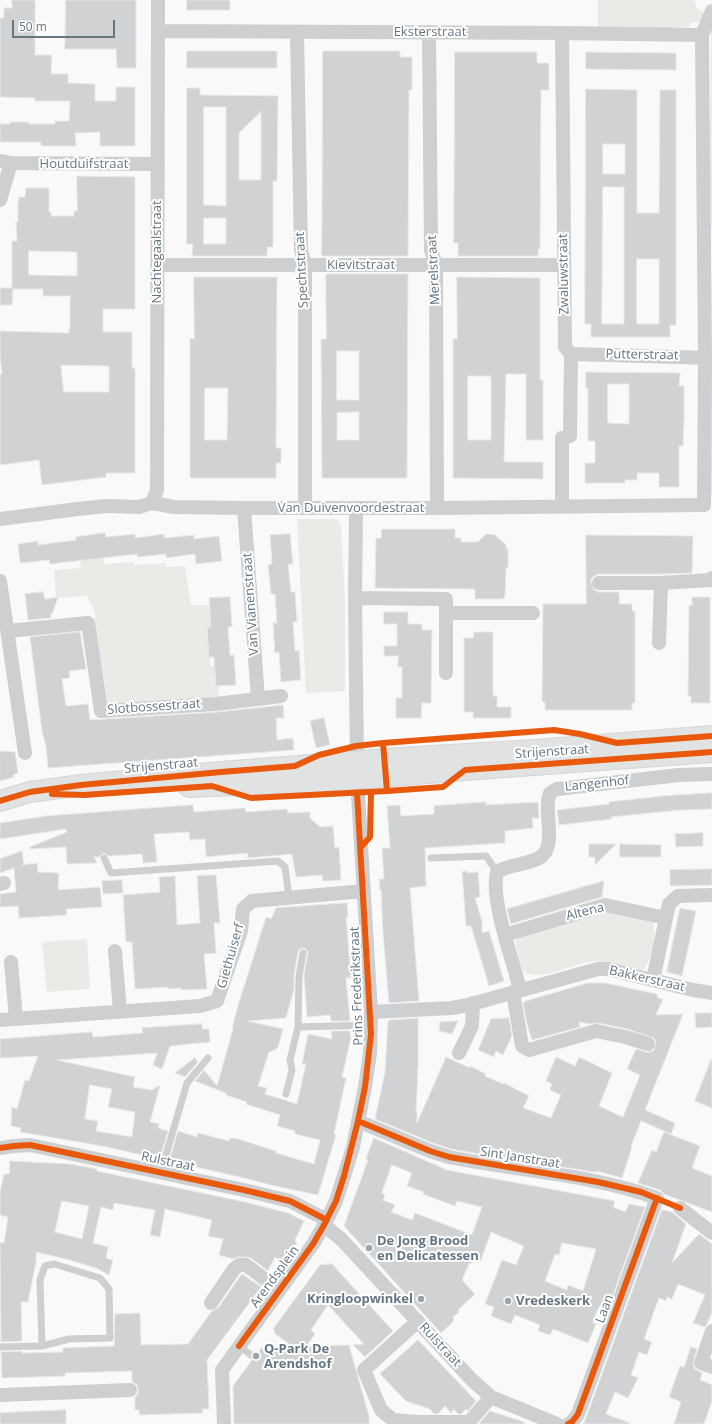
<!DOCTYPE html>
<html>
<head>
<meta charset="utf-8">
<style>
	body { margin:0 }
	#map { position:relative; width:712px; height:1424px; overflow:hidden; background:#f9f9f9; font-family:"Open Sans",sans-serif }
	canvas { display:block }
	.scale { position:absolute; left:12px; top:20px; width:103px; height:18px; box-sizing:border-box; border:2px solid #657683; border-top:0; padding-left:5px; font-size:12px; line-height:14px; white-space:nowrap; color:#657683; -webkit-text-stroke:3px #fff; paint-order:stroke }
</style>
</head>
<body>
<div id="map">
<canvas width="712" height="1424"></canvas>
<div class="scale">50 m</div>
</div>
<script>
const ctx = document.querySelector('canvas').getContext('2d');
ctx.lineJoin = 'round';
function fillPath(path, color) {
  ctx.fillStyle = color;
  ctx.fill(path, 'evenodd');
}
function strokePath(path, color, width, dash) {
  ctx.strokeStyle = color;
  ctx.lineWidth = width;
  ctx.lineCap = dash ? 'butt' : 'round';
  ctx.setLineDash(dash || []);
  ctx.stroke(path);
}
function write(font, color, halo, rows, align = 'center') {
  ctx.font = font + ' "Open Sans",sans-serif';
  ctx.lineWidth = 4;
  ctx.setLineDash([]);
  ctx.textBaseline = 'middle';
  ctx.strokeStyle = halo;
  ctx.fillStyle = color;
  for (const [text, x, y, turn = 0] of rows) {
    ctx.save();
    ctx.translate(x, y);
    ctx.rotate((+turn || 0) * Math.PI / 180);
    ctx.textAlign = isNaN(turn) ? turn : align;
    if (halo) ctx.strokeText(text, 0, 0);
    ctx.fillText(text, 0, 0);
    ctx.restore();
  }
}
const green = new Path2D(`
	M598 0H695L696 8 712 17V227H711L710 199 711 23 691 22 690 27H689L647 29 598 28Z
	M712 369V495L710 493 711 371Z
	M297 519H334L338 520 341 524 345 601V691L306 693Z
	M103 558 104 564 134 562V565L166 563V567L185 566 191 605H212L213 633H209L210 666H217L219 699 113 704 106 703 95 633V613L92 605 86 596 56 598 54 570 81 568 80 559Z
	M611 912 652 921C658 933 652 959 644 969 626 972 609 959 590 962 572 964 541 982 524 972L521 966 515 942 519 937 597 913Z
	M87 939 90 989 47 992 42 942Z`);
const building = new Path2D(`
	M12 0H35V55H52L51 74H68V83L95 84V101H116V87H135V146H100V132L75 133 76 146H41V142H0V124H10V122H29V124H55V121H69L70 101H35V98L0 97V18H4V8H12Z
	M66 0H136V68H117L116 49H65Z
	M187 0H230V10H187Z
	M187 51H277V68H187Z
	M323 51H400V57H412V90H409L408 256H322Z
	M455 52H537V63H549V90H541L540 249H538V256H458V243H454Z
	M586 52 676 53V70L586 69Z
	M187 88H200V95L278 96 277 181H273V247H267V256H192L193 244H187ZM204 107H226V206L204 205ZM261 112V180H239V133ZM204 218H226V244H204Z
	M586 89 637 90V213H659L660 90H676V325H670V337H591V324H585ZM603 144H625V174H603ZM603 187H624V324H602ZM637 259H659V324H637Z
	M77 176 135 177V309H103V332H132V368H135V473H106V477L42 485 39 460 0 465V374H2L0 355V331L69 333V328H70V296H43V289H13L12 305H0V288H12V241H17L16 222H18V201H19V197H25L26 188H49V212H51V216H74V211H77ZM29 251 77 252V276L29 275ZM61 365 109 366V392H64Z
	M326 274H408L407 478H322L321 339H326ZM337 351H359V400H337ZM359 412V440H337V413Z
	M194 277H277L276 448H281V463H276V478H190V338L194 339ZM205 388H228L227 440H205Z
	M457 277 540 278V380H543V440H526V374H506L504 462H543V479L453 478V339H457ZM468 376H491V440H468Z
	M586 372 680 373 679 386H684V419L683 446H679V487H659V473H637V480H625V483H585V463H595V441H588V388H586ZM608 384H629V424L608 423Z
	M382 529H455V538H461V542H478L486 534 495 535 506 545V549H508V568H506L505 596 503 599H475V589L375 588 376 538H381Z
	M105 533 106 537 135 534V538L164 534 165 538 194 535V539L219 536 222 561 196 564 195 554 166 558V554L137 557V554L50 564 49 560 20 563 18 544 38 541V545L76 540V537Z
	M290 534 293 564H288L291 592H295L297 622H293L295 651H299L301 680 281 682 279 652 275 653 273 623H277L276 608 275 594H271L268 565 272 564 270 535Z
	M586 535 693 536 692 573 661 574H599L594 576 591 579V583L594 590 599 592H619V604H632V611H635V703H632V710H545V702H542L543 604H586Z
	M43 592 45 599 58 597 53 612 50 616 51 618 28 620 25 594Z
	M230 597 232 627H228L230 655H234L236 685 216 686 214 657H209L207 627H211L209 598Z
	M692 597H710V703H691V696H688L689 605H692Z
	M384 612H408V624H422V630H432L431 703H422L421 718H396V698H402V667H398V656H384V646H397V624H384Z
	M80 632 86 669 69 671 70 678 62 679 66 706 88 704 90 720 217 712 283 705 284 718H276L277 740 293 738 294 750 48 768 46 747 42 731 30 637Z
	M474 632H493V696H497V707H511V718H473V712H464V638H473Z
	M324 718 330 745 316 748 310 721Z
	M0 751 15 752 18 773 13 775 14 777 0 781Z
	M712 793V809L680 810 650 813 611 817 612 819 559 825 557 810 609 804V802L662 796Z
	M486 802V805L538 802 539 818H532L533 828 505 831V843L425 848 426 886 410 888 419 1001 389 1003 383 933 381 890H380L379 879H384L382 848H390L387 806 400 805 401 816 434 814V806Z
	M193 805 194 812 245 808 246 812 287 809 288 813 310 812V818L320 827 333 826 335 848 339 847 341 880 323 881 322 875 296 877 292 854 248 858V853L206 857 205 839 190 840 189 832 154 834 157 862 143 863 142 854 109 856 104 853 102 854 99 857H94L97 863 67 864 66 847 30 849V847L67 832 66 829 0 839V823L46 816Z
	M703 833V846L676 847 675 834Z
	M589 844H616L595 865V857H589Z
	M620 844 661 845V857H620Z
	M22 851 24 864 22 865 37 863 38 872 59 873 58 890 100 887 102 907 66 909 67 915 19 918 18 906 0 907V894L16 892 14 868 0 873V859Z
	M712 869V885L670 886V870Z
	M467 871V873L478 872 480 897 475 898 482 921V933L489 931 504 981 489 986 471 926H466L462 872Z
	M216 875 220 923H214L216 953 204 954 207 989 181 990V988L168 989V987L135 989 132 942H126L123 895 160 892 159 877 175 876 177 925 200 923 197 876Z
	M122 880 123 893 103 894 102 881Z
	M604 881 602 897 511 924 507 909Z
	M347 903 348 917H346L351 978H346L350 1021H331L330 1015 307 1017 304 975 308 953 306 949 303 948 299 950 298 952 294 975V989L286 1018 248 1021 283 1029 278 1047 275 1050 269 1052 258 1086 267 1088 265 1094 297 1104 306 1064H302L308 1034 332 1039 331 1031H350L351 1037 342 1077 346 1078 334 1134 336 1135 318 1195 275 1186 240 1177 169 1161 178 1131 197 1137 198 1133 229 1141 230 1138 238 1139 276 1151V1153L314 1164 320 1140 295 1134V1131L277 1126 280 1115 246 1104 247 1102 226 1095V1093L195 1081 204 1070 217 1086 233 1029H232L237 1009 266 917 271 919 276 908Z
	M680 908 696 911 682 976 667 972Z
	M588 983H605L657 994 658 998 663 999 656 1015 683 1014 645 1110 675 1123 671 1134 641 1121 631 1146 632 1147 622 1178 597 1171 594 1172 513 1159 509 1154 503 1158 451 1149 433 1143 375 1119 385 1072 388 1022 390 1020 418 1018V1068L416 1112H417V1123L446 1057 470 1068V1066L486 1074 485 1076 503 1084 504 1083 529 1096 523 1108 551 1118 561 1095 550 1090 552 1084 546 1081 556 1057 575 1066 579 1057 612 1073 599 1106 623 1117 640 1075 627 1069 636 1049 646 1052H650L654 1050 656 1042 654 1038 627 1029 598 1023 590 1024 579 1022 580 1027 532 1040 527 1024 523 1003 526 1001Z
	M695 1013H712V1027L696 1028Z
	M509 1018 512 1036 503 1055 496 1051 494 1057 478 1050 491 1019Z
	M458 1021 452 1034 439 1031 440 1022Z
	M202 1024V1029H209L210 1042 170 1046 162 1069 153 1065 157 1053 57 1060 135 1077 133 1087 152 1090 160 1085 150 1122 159 1124 158 1128 168 1131 160 1159 102 1146 20 1132 21 1128 11 1126 12 1107 17 1109 25 1080 29 1081 38 1056 0 1058V1039L92 1032 93 1037 143 1033 142 1028ZM90 1085 112 1089 108 1107 135 1112 132 1137 96 1131 98 1121 85 1119Z
	M195 1058 198 1062 185 1077 175 1073Z
	M711 1060H712V1108L695 1101Z
	M664 1132 700 1146 692 1168 712 1176V1212L664 1194 660 1190 638 1183 652 1150 656 1152Z
	M374 1138 447 1170 615 1201 613 1207 625 1212 629 1204 645 1207 611 1300 605 1298 597 1311 593 1323 596 1324 588 1343 553 1329 550 1335 538 1331 540 1325 515 1315 511 1324 491 1316 494 1307 485 1304 502 1260 516 1265 524 1246 491 1232 481 1260 469 1264 462 1280 475 1294 458 1310 459 1312 453 1317 454 1319 452 1323 441 1333 344 1226 368 1160 366 1159ZM392 1165 412 1173 407 1186 424 1192 423 1194 455 1206 457 1201 482 1207 472 1235 415 1213 412 1220 391 1212 395 1205 383 1200 385 1195 382 1193ZM562 1243 596 1249 583 1291 568 1285 567 1290 545 1281 555 1254 559 1255Z
	M10 1161 70 1164 97 1169V1171L245 1202 288 1213 304 1221 295 1240 297 1244 290 1247 283 1262 275 1257 268 1271 251 1258 246 1257H238L233 1259 219 1255 223 1239 208 1236 212 1220 165 1209 160 1237 150 1235 155 1210 114 1203 113 1210 101 1207 93 1243 108 1247 106 1258 113 1260 109 1275 96 1268 66 1259 36 1252V1262L28 1302H21L22 1341 1 1342 0 1243H4L8 1217 0 1215V1192L4 1174H9ZM62 1201 89 1206 82 1239 55 1232Z
	M662 1210 672 1212 686 1224 672 1263 699 1234 712 1244V1312L707 1324 705 1327 693 1323 705 1295 678 1284 672 1299 667 1297 666 1301 659 1298 644 1339 652 1342 647 1355 639 1352 631 1375 638 1378 628 1398 615 1392 606 1414 630 1423V1424H584Z
	M332 1264 393 1331 365 1357 353 1345 364 1344 328 1305 311 1330 315 1334 306 1346 349 1345 369 1416V1424H234L233 1386 252 1360 257 1361 260 1359 261 1355 259 1352 261 1348 293 1347 274 1333 275 1331 273 1329 320 1265Z
	M242 1274 261 1287 207 1360 209 1409H202L203 1413 139 1415V1410H135V1397L138 1394V1389L137 1385 132 1382V1371L65 1373V1376L2 1378 1 1352 22 1351V1353L63 1352V1348L114 1346 115 1314 140 1313 141 1345 188 1344 212 1311 218 1308Z
	M418 1340 476 1401 468 1411 466 1409 461 1414H458L454 1409 451 1413 445 1406 438 1414H434L430 1409 406 1401 380 1374Z
	M691 1347 697 1349 693 1364 695 1369 702 1373 700 1380 712 1385V1401L704 1424H674L681 1402 669 1397 680 1366 684 1367Z
	M66 1410V1424H0V1413Z
	M490 1411 524 1422V1424H479Z`);
const lane = new Path2D(`
	M104 858 111 873 278 861 285 867 289 897
	M431 858 486 856 497 872
	M298 1027 371 1025
	M286 1094 292 1070 290 1060 298 1027 299 976 303 953
	M161 1172 187 1083 208 1058
	M239 1346 251 1355 256 1356
	M0 1347 42 1346 69 1339 110 1338 109 1289 100 1278 54 1264 45 1266 40 1280 42 1346`);
const street = new Path2D(`
	M158 31 562 33 702 35
	M297 32 301 250 305 265V508
	M429 32 431 250 436 265 437 508
	M562 33 565 347 571 354 570 436 562 438V507
	M0 161 11 163 157 164
	M0 200 11 163
	M157 265H564
	M571 354 712 358
	M152 503 157 490 158 0
	M704 505 705 357 702 35 712 11
	M244 508 258 699
	M356 508 355 598 446 599V613H533
	M0 519 78 509 106 506 139 507 152 503 174 507 244 508H437L704 505
	M0 581 25 753
	M599 583H661L711 580 712 578
	M355 598 357 761
	M446 613V673
	M8 631 88 623 101 711 216 704 281 696
	M659 643 661 583
	M0 884 4 883
	M505 935 605 905 666 918
	M115 951 120 1011
	M11 962 16 1019
	M653 980 669 904 678 896 712 895
	M520 990C513 959 490 901 497 872 510 864 526 865 539 858 556 849 546 818 548 802 548 799 549 796 550 793L557 789 679 775 712 774
	M513 992 522 1046 529 1050 596 1031 625 1037 648 1044
	M371 1012 452 1008 468 1005 598 969H608L693 990 712 993
	M0 1020 200 1006 217 1001 241 931 243 909 252 901 364 891
	M459 1053 472 1026 473 1003
	M358 1121 430 1151 449 1157C518 1171 590 1174 657 1198L578 1414 572 1422 568 1424
	M0 1148 14 1146 30 1145 244 1190 290 1201 327 1220
	M680 1208 712 1233
	M324 1225 341 1239 471 1379 491 1397 557 1424
	M211 1303 234 1269 239 1265H246L279 1290
	M418 1321 364 1370 381 1410 393 1420 418 1422H469L491 1397
	M712 1331 701 1363 712 1367
	M0 1395 130 1390
	M224 1424 222 1370 313 1244 327 1220 336 1201 344 1176 353 1147 365 1087 370 1053 371 1012 357 778`);
const secondary = new Path2D(`
	M189 787 318 782 465 770 712 752
	M0 801 30 792 81 785 221 772 399 758 535 750 712 736`);
const cycleway = new Path2D(`
	M387 791 443 787 465 770 712 752
	M52 794 84 795 212 786 251 798 387 791 383 743
	M0 801 30 792 81 785 221 772 295 766 319 755 356 746 383 743 554 730 580 734 617 743 712 736
	M361 847 370 837 371 793
	M358 1121 430 1151 449 1157 598 1182 641 1192 680 1208
	M0 1148 14 1146 30 1145 244 1190 290 1201 327 1220
	M239 1346 313 1244 324 1225 336 1201 344 1176 358 1121 365 1087 371 1034 357 793
	M568 1424 572 1422 578 1414 657 1198`);
const markers = [
	[369,1248,4,"#99a4ac"],
	[421,1299,4,"#99a4ac"],
	[508,1301,4,"#99a4ac"],
	[256,1356,4,"#99a4ac"]
];
const streetNames = [
	["Eksterstraat",430,32],
	["Houtduifstraat",84,164],
	["Nachtegaalstraat",157,252,-90],
	["Kievitstraat",361,265],
	["Spechtstraat",302,270,-93],
	["Merelstraat",434,270,-93],
	["Zwaluwstraat",564,274,-91],
	["Putterstraat",642,355,1],
	["Van Duivenvoordestraat",351,508],
	["Van Vianenstraat",251,604,-94],
	["Slotbossestraat",154,707,-4],
	["Strijenstraat",552,752,-4],
	["Strijenstraat",161,766,-5],
	["Langenhof",597,784,-6],
	["Altena",585,912,-14],
	["Giethuiserf",231,956,-74],
	["Bakkerstraat",647,979,13],
	["Prins Frederikstraat",357,986,-92],
	["Sint Janstraat",520,1158,9],
	["Rulstraat",168,1162,12],
	["Arendsplein",275,1277,-54],
	["Laan",605,1309,-70],
	["Rulstraat",440,1345,47]
];
const poiNames = [
	["De Jong Brood",377,1241],
	["en Delicatessen",377,1256],
	["Kringloopwinkel",413,1299,"right"],
	["Vredeskerk",516,1301],
	["Q-Park De",264,1349],
	["Arendshof",264,1364]
];
fillPath(green, '#e8ebe6');
fillPath(building, '#d0d2d3');
strokePath(building, '#e8e8e8', 1);
strokePath(secondary, '#d5d6d7', 22);
strokePath(lane, '#cecfd0', 7);
strokePath(street, '#cecfd0', 14);
strokePath(secondary, '#e1e2e2', 20);
strokePath(cycleway, '#e8590c', 6);
for (const [x, y, r, color] of markers) {
  const dot = new Path2D();
  dot.arc(x, y, r, 0, 2 * Math.PI);
  ctx.fillStyle = color;
  ctx.fill(dot);
  strokePath(dot, '#fff', 1.5);
}
write('13px', '#657683', '#fff', streetNames);
write('bold 13px', '#657683', '#fff', poiNames, 'left');
</script>
</body>
</html>
